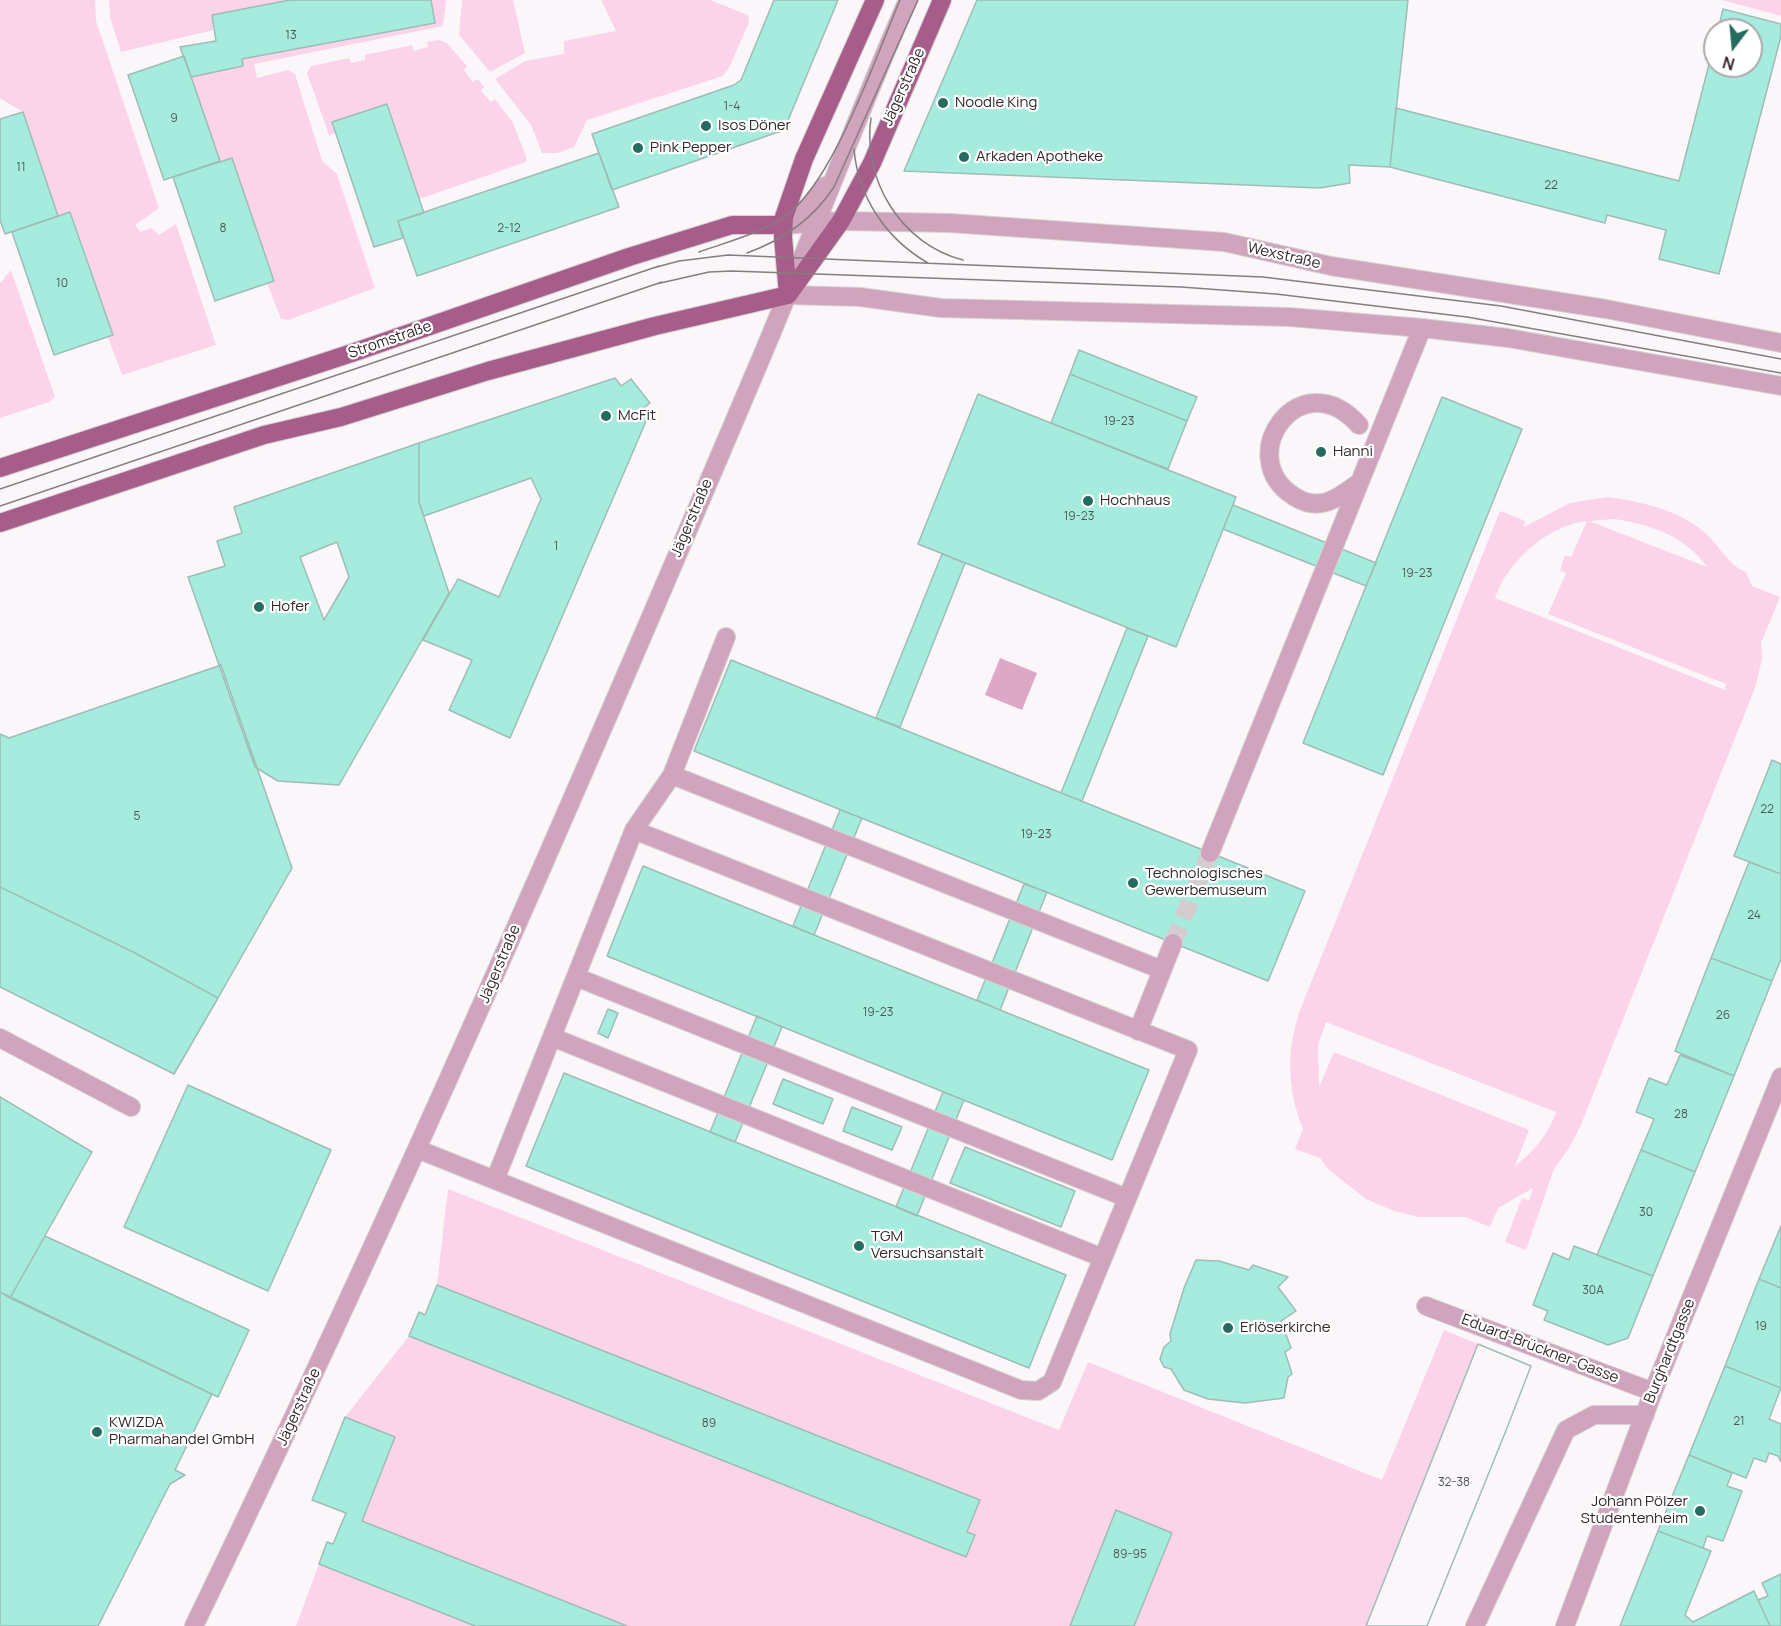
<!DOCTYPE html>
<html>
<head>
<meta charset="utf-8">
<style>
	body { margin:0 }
	#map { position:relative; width:1781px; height:1626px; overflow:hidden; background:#fbf6f9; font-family:Manrope,sans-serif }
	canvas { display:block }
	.north { position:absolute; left:1703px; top:18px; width:60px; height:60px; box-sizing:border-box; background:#fff; border:2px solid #ada9ab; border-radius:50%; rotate:196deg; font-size:16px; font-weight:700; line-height:24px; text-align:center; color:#32272d }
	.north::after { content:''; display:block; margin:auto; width:21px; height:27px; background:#256b60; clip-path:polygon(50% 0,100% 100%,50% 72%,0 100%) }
</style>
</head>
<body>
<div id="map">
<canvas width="1781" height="1626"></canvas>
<div class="north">N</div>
</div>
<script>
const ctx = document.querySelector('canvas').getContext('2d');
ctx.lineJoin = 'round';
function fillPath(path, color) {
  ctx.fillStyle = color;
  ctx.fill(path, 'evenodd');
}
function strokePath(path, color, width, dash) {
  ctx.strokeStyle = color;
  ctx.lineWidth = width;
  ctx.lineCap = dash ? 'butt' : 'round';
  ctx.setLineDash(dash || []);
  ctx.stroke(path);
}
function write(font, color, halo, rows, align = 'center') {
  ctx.font = font + ' Manrope,sans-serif';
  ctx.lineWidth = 4.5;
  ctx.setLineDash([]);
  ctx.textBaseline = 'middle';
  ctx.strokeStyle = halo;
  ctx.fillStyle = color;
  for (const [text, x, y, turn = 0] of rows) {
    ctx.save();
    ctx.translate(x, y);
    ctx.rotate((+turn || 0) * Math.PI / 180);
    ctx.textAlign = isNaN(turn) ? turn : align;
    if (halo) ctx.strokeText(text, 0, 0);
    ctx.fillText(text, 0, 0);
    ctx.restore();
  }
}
const green = new Path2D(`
	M0 0H95L96 21 159 208 135 225 140 232 151 228 159 235 176 224 216 345 122 375 108 337 113 335 71 212 58 216 23 112 0 98Z
	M109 0H290L212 15 214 30 121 52 110 17Z
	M431 0H446L443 26 254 64 257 78 288 70 295 74 322 161 337 174 375 288 288 320 281 319 267 283 232 158 220 161 191 77 243 66 242 59 434 23Z
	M462 0H513L525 53 490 72 459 35Z
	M601 0H710L748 15 749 22 730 66 723 76 587 120 574 147 557 153H542L531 125 495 79 525 61 564 54V41L616 31Z
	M1722 0H1781V16Z
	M439 40 447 43 467 66 464 70 473 82 478 79 484 87 481 91 491 102 495 99 513 123 526 156V162L419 199 388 104 333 122 336 133 329 135 307 73 311 66 349 58 351 63 365 60V55L412 45 414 51 428 47 427 42Z
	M11 270 55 397 49 402 0 418V283Z
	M1608 497C1642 502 1676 509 1703 531 1719 544 1728 566 1746 572L1752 586 1780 597 1761 643 1762 659 1755 688 1580 1127 1569 1148 1554 1169 1526 1250 1505 1242 1522 1198 1529 1201 1533 1188 1498 1208 1490 1227 1465 1217H1418L1394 1211 1366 1199 1329 1170 1320 1158 1295 1149 1303 1129C1287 1089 1286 1051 1300 1010L1500 511 1525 521 1524 527 1570 503ZM1614 519C1649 524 1686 536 1707 567L1589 521ZM1587 521 1571 557 1565 555 1560 571 1566 573 1548 614 1726 684 1725 690 1495 598C1508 561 1547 526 1587 521ZM1326 1022 1556 1112C1548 1135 1534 1151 1515 1166L1529 1130 1334 1052 1319 1087 1318 1045Z
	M448 1189 1059 1430 1088 1362 1382 1480 1444 1330 1478 1344 1366 1626H1134L1172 1533 1116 1510 1070 1626H627L362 1521 395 1437 345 1417 409 1336 966 1557 975 1535 967 1532 979 1501 437 1285Z
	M319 1564 475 1626H296Z`);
const water = new Path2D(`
	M1000 658 1037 673 1022 710 985 695Z`);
const building = new Path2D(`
	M290 0H431L435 23 242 59 243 66 191 77 180 47 216 41 212 15Z
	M774 0H838L784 130 612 190 592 134 734 85 741 80Z
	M977 0H1408L1390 167 1349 165 1350 183 1320 188 904 171Z
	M1723 9 1781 24V36L1719 274 1659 259 1666 230 1607 215 1605 223 1390 167 1396 108 1679 181 1715 41V66H1751V30H1718Z
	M184 56 220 161 164 180 128 75Z
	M387 104 424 213 398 221 403 238 374 247 332 122Z
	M23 112 58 216 5 234 0 220V119Z
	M599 153 619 207 417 276 398 221Z
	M232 158 274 281 215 301 173 177Z
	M70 212 113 335 54 355 12 232Z
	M1079 350 1197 397 1187 421 1070 374Z
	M1070 374 1187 421 1168 469 1051 423Z
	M615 378 621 386 631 379 650 403 640 411 647 419 510 738 449 710 472 660 423 640 458 579 499 597 541 499 531 478 424 516 419 502V443Z
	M978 394 1236 497 1176 647 918 544Z
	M1442 397 1522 429 1383 775 1303 743Z
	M419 443V502L449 593 339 785 278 781 255 767 188 577 225 566 217 541 242 533 234 507ZM337 542 349 577 324 620 300 557Z
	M1233 505 1376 563 1366 586 1223 529Z
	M942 554 965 563 900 727 876 718Z
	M1127 628 1148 636 1082 801 1061 793Z
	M731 660 1305 891 1268 981 694 751Z
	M221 665 292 868 218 998 133 952 0 887V734L9 738Z
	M1772 760 1781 764V874L1734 856Z
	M840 810 862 818 814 935 793 926Z
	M1749 862 1781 874V959L1772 981 1711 958Z
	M643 866 1149 1070 1112 1160 607 956Z
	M1024 884 1047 892 1000 1010 977 1000Z
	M0 887 133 952 218 998 174 1074 0 987Z
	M1711 958 1772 981 1734 1076 1675 1051Z
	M608 1009 618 1013 608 1038 598 1033Z
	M757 1016 782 1027 735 1142 710 1132Z
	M1680 1055 1734 1076 1695 1172 1641 1150 1654 1119 1636 1112 1649 1078 1667 1085Z
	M564 1073 1066 1275 1029 1368 526 1166Z
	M783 1079 833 1099 823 1124 773 1104Z
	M188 1085 331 1150 268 1291 124 1227Z
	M943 1092 964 1100 917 1216 896 1207Z
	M0 1097 92 1152 10 1298 0 1292Z
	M852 1107 902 1127 892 1150 843 1131Z
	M965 1147 1075 1191 1061 1227 950 1183Z
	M1641 1150 1695 1172 1653 1276 1597 1255Z
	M1781 1226V1288L1759 1279Z
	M45 1236 249 1330 218 1397 10 1298Z
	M1574 1246 1653 1276 1628 1338 1608 1345 1544 1320 1548 1311 1533 1305 1553 1253 1569 1260Z
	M1196 1260 1219 1261 1249 1270 1253 1265 1288 1277 1278 1287 1296 1311 1281 1321 1291 1348 1285 1352 1292 1374 1288 1377 1284 1398 1245 1403 1208 1399 1184 1390 1171 1369 1164 1367 1160 1359 1164 1347 1171 1341 1170 1334 1184 1288Z
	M1759 1279 1781 1288V1388L1725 1366Z
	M437 1285 980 1500 967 1532 975 1535 966 1557 409 1336 419 1312 425 1315Z
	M0 1292 212 1394 175 1470 185 1475 170 1484 98 1626H0Z
	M1478 1344 1531 1366 1507 1428 1427 1626H1366Z
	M1478 1344 1531 1366 1507 1428 1427 1626H1366Z
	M1725 1366 1781 1388 1769 1419 1781 1424V1462L1778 1456 1769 1453 1766 1462 1754 1458 1746 1478 1689 1455Z
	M345 1417 395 1437 362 1521 627 1626H475L319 1564 327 1542 333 1544 346 1513 312 1500Z
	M1689 1455 1732 1473 1727 1486 1742 1491 1723 1541 1707 1536 1703 1548 1658 1531Z
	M1116 1510 1172 1533 1134 1626H1070Z
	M1658 1531 1711 1551 1685 1615 1693 1622 1754 1591 1770 1626H1620Z
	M1781 1574V1626H1770L1758 1600 1768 1596 1762 1583Z`);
const minorTunnel = new Path2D(`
	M1173 943 1210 853`);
const minor = new Path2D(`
	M782 225 841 221 950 223 1224 242 1331 266 1606 309 1781 343
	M782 225 808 207 825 186
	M788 295 860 297 941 308 1289 317 1422 328 1508 338 1781 386
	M1357 484C1337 499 1319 512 1295 497 1231 458 1300 359 1359 425
	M672 775 1162 970
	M1210 853 1422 328
	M576 977 1127 1198
	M1138 1031 1173 943
	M552 1037 1103 1258
	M0 1038 131 1107
	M417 1149 1021 1390 1038 1391 1052 1382 1188 1050 634 830
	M495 1180 634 830 672 775 726 637
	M1426 1306 1653 1392
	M194 1626C395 1211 579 788 759 363 810 243 855 120 908 0
	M1475 1626 1566 1430 1594 1415H1645
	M1565 1626 1653 1392 1781 1077`);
const major = new Path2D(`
	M788 295 841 221 872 163 942 0
	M788 295 783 237 784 217 804 159 875 0
	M0 468 352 353 629 257 732 225H782
	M0 523 264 435 341 417 488 371 655 326 788 295`);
const tram = new Path2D(`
	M871 118C862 180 901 244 963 260
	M854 149C858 197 886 239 928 263
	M699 252C727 242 759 234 784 217 833 184 876 56 900 0
	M747 253C783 240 813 219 834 187L918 0
	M653 268 679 261 728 255 1263 277 1501 306 1781 359
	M656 284 709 272 732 271 1181 287 1276 294 1467 317 1781 373
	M0 489 659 266
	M0 506 662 282`);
const markers = [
	[943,103,6,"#256b60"],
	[706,126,6,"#256b60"],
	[638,148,6,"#256b60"],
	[964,157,6,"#256b60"],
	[606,416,6,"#256b60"],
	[1321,452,6,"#256b60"],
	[1088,501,6,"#256b60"],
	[259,607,6,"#256b60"],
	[1133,883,6,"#256b60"],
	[859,1246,6,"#256b60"],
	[1228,1328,6,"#256b60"],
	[97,1432,6,"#256b60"],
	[1700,1511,6,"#256b60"]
];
const numberNames = [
	["13",291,36],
	["1-4",732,107],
	["9",174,119],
	["11",21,168],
	["22",1551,186],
	["8",223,229],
	["2-12",509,229],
	["10",62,284],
	["19-23",1119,422],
	["19-23",1079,517],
	["1",556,547],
	["19-23",1417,574],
	["22",1767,810],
	["5",137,817],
	["19-23",1036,835],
	["24",1754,916],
	["19-23",878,1013],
	["26",1723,1016],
	["28",1681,1115],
	["30",1646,1213],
	["30A",1593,1291],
	["19",1761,1327],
	["21",1739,1422],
	["89",709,1424],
	["32-38",1454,1483],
	["89-95",1130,1555]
];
const streetNames = [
	["Jägerstraße",904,87,-66],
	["Wexstraße",1284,256,13],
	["Stromstraße",390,340,-19],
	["Jägerstraße",692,518,-67],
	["Jägerstraße",500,964,-67],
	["Eduard-Brückner-Gasse",1540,1349,21],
	["Burghardtgasse",1670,1351,-68],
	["Jägerstraße",299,1407,-65]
];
const poiNames = [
	["Noodle King",955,103],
	["Isos Döner",718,126],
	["Pink Pepper",650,148],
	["Arkaden Apotheke",976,157],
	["McFit",618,416],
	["Hanni",1333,452],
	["Hochhaus",1100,501],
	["Hofer",271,607],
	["Technologisches",1145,874],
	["Gewerbemuseum",1145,891],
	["TGM",871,1237],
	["Versuchsanstalt",871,1254],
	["Erlöserkirche",1240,1328],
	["KWIZDA",109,1423],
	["Pharmahandel GmbH",109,1440],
	["Johann Pölzer",1688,1502,"right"],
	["Studentenheim",1688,1519,"right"]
];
fillPath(green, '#fcd4ea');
fillPath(water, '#dda8c6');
fillPath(building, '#a6ecde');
strokePath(building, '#9dbdb6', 1.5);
strokePath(minorTunnel, '#d3cdd0', 18, [18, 9]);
strokePath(minor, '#d7d1d4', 20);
strokePath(major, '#d7d1d4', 20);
strokePath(minor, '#cfa4bc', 18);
strokePath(major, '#a75d8a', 18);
strokePath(tram, '#867d82', 1.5);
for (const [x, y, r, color] of markers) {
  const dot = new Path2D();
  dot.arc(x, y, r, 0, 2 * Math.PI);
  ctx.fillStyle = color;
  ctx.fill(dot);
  strokePath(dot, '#fff', 2);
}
write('12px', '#4f5859', null, numberNames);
write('15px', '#32272d', '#fff', streetNames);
write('15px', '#32272d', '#fff', poiNames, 'left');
</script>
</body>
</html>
